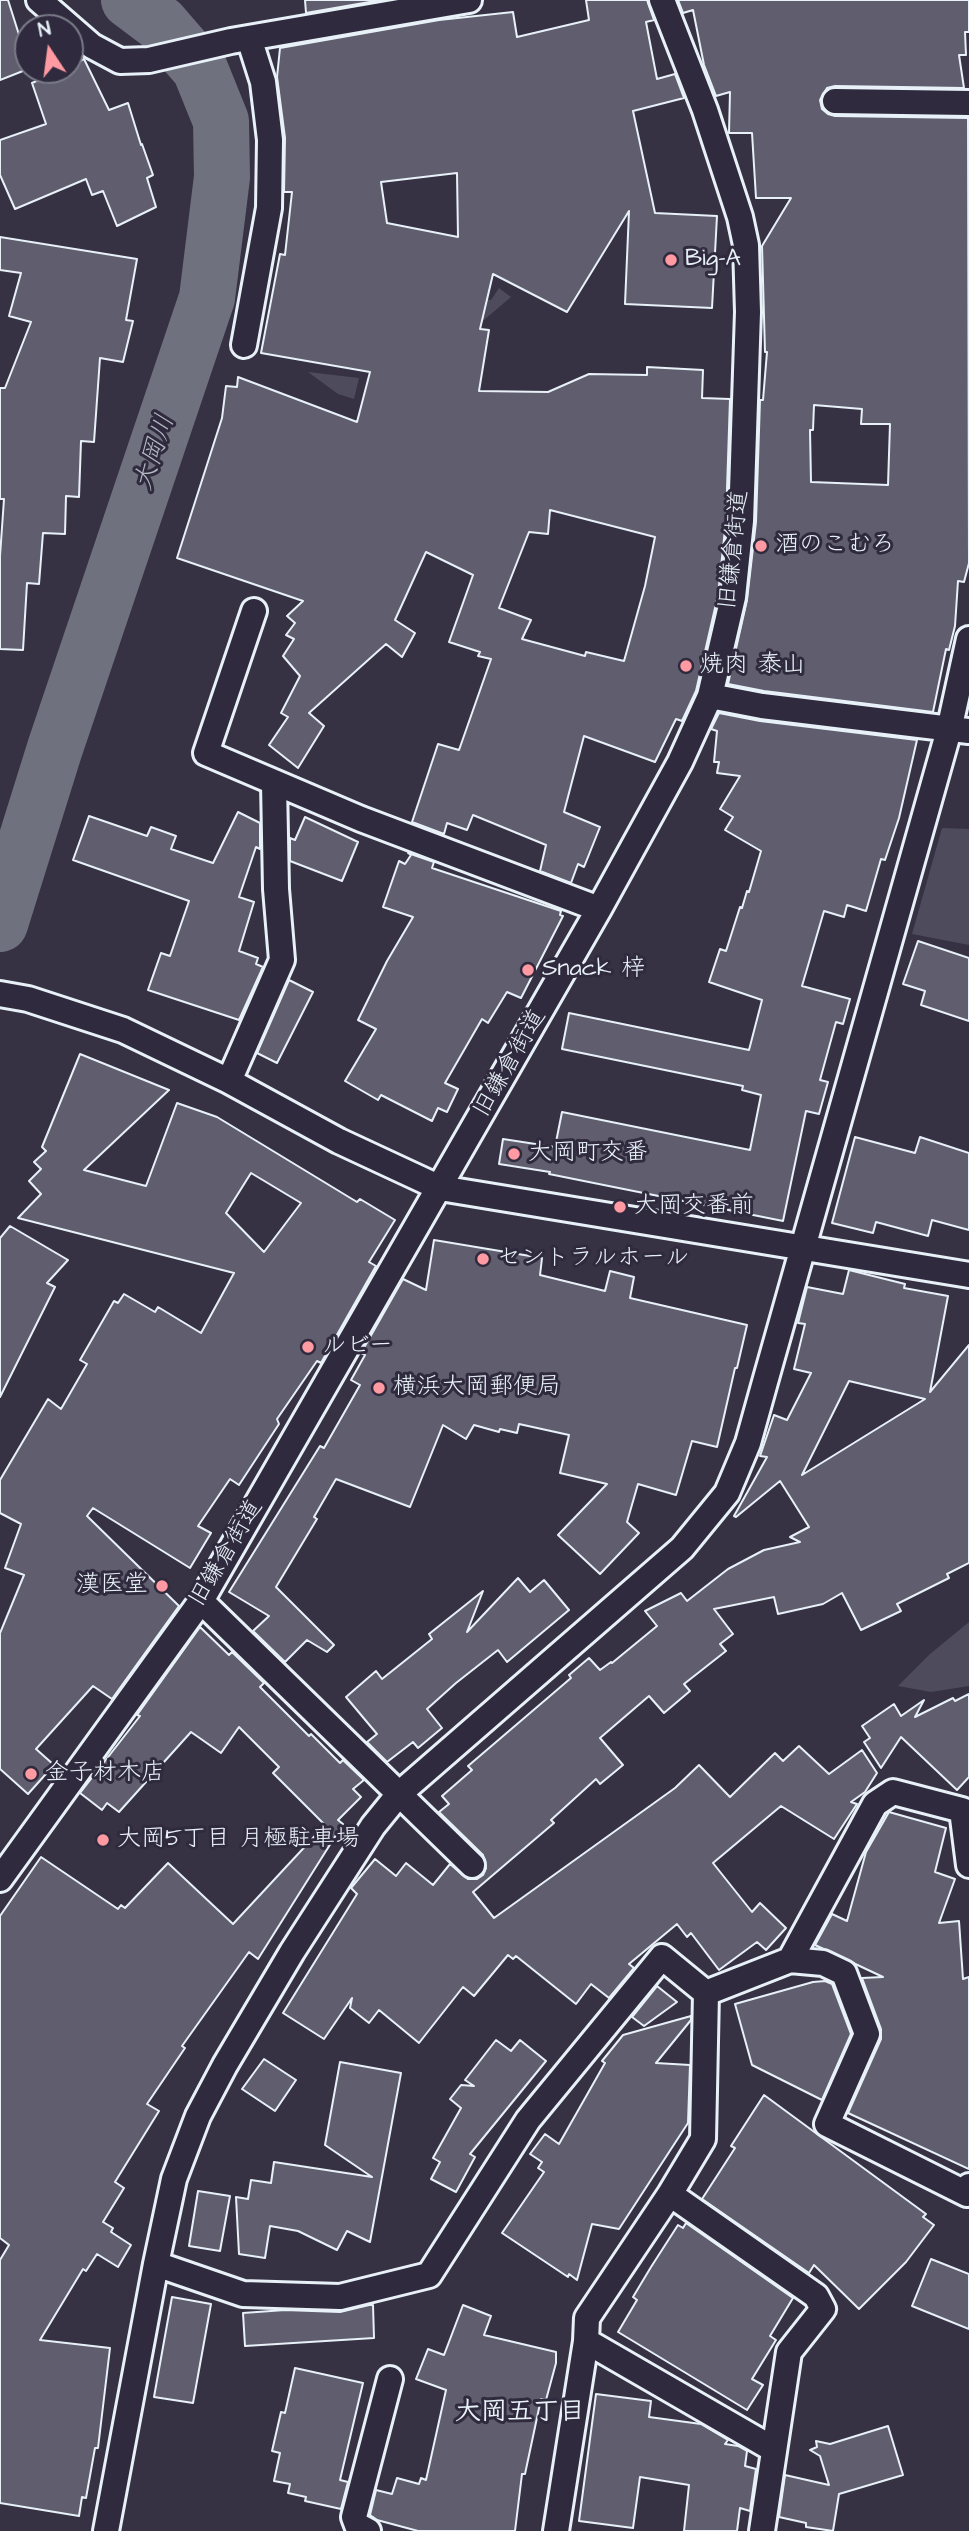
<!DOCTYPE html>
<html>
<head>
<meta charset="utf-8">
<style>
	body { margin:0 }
	#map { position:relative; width:969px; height:2531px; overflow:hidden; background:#363244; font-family:"Architects Daughter",sans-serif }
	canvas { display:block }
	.north { position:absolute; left:14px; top:14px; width:70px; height:70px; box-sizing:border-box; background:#2f2a3d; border:2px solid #797a88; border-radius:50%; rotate:347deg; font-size:19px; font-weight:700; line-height:28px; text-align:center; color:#e8f1f8 }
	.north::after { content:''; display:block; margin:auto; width:24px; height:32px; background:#ff9aa2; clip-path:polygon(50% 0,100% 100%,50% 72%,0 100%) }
</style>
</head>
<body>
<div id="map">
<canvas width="969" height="2531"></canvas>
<div class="north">N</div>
</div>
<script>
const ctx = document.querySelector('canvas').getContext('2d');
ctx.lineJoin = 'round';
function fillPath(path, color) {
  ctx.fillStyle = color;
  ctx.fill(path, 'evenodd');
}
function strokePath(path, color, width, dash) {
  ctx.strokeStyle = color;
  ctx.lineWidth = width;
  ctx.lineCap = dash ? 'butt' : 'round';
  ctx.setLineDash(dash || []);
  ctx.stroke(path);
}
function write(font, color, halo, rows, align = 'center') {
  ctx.font = font + ' "Architects Daughter","Klee One",sans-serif';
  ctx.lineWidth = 6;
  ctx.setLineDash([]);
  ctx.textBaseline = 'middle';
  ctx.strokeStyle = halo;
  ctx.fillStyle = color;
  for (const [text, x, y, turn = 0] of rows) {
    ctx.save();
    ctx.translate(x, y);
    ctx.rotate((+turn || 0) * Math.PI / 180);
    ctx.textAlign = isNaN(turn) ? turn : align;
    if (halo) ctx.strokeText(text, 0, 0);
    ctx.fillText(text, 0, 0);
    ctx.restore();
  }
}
const green = new Path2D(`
	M499 288 511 297 484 320 441 310 446 293 491 300Z
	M308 372 359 378 354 399 338 394Z
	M942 828 969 829V945L912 934Z
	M969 1622V1686L931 1692 898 1686 930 1654Z`);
const river = new Path2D(`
	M0 924 55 748 207 298 222 177 221 121 200 69 161 24 129 0`);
const building = new Path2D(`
	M0 0H8L21 41 28 37V69L0 80Z
	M305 0H381L306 13Z
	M586 0H647L654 20 646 22 657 79 675 74 684 98 633 111 655 213 717 216 712 308 625 304 629 211 567 312 493 274 480 329 489 330 479 391 548 392 589 374 647 375V367L703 370 702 398 730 399 726 520 718 595 696 691 682 721 676 719 655 762 584 736 564 812 600 827 584 867 578 864 571 883 540 871 546 845 473 815 467 830 447 823 444 834 412 822 438 744 459 750 491 659 478 656 480 652 449 642 473 575 426 552 395 620 415 633 402 657 386 644 309 713 324 726 298 768 269 745 288 717 281 713 300 676 283 656 294 639 286 635 295 623 287 616 303 601 177 558 222 418 226 386 237 387 238 377 357 422 370 372 261 353 280 254 285 255 292 192H284L285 138 277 77 280 48 439 20 513 12 517 37 589 20ZM457 173 458 237 387 223 381 182ZM550 510 655 537 645 586 624 661 586 652 585 656 522 639 531 620 499 608 529 532 548 534Z
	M678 0H969V32H965L966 55H959L964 88 835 86 827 88 820 100 822 109 828 114 835 116 968 118 969 563 964 582 958 581 955 626 949 650 946 649 933 712 764 691 728 684 747 600 756 522 760 400H763L767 352H765L762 246 791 198H756L752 133H729L730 92 716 96 704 65 693 10 683 13ZM814 405 862 409 861 424H890L888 485 811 482 810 430H813Z
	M84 59 109 110 128 103 141 145 142 144 153 175 147 178 156 207 117 226 103 191 92 195 86 179 15 209 0 175V140L46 124 32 83 61 70H70V66Z
	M0 237 137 259 126 320 133 321 123 362 100 358 94 442 81 441 79 497 66 496 65 534 43 533 39 584 27 583 23 650 0 649V556L4 499H0V388H5L31 322 9 316 21 273 0 270Z
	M719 713 760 721 917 740 899 818 885 860 881 859 866 911 847 905 844 917 824 911 802 986 850 999 843 1024 836 1022 820 1080 828 1082 819 1114 806 1111 783 1221 549 1174 550 1172 499 1164 503 1139 555 1147 562 1112 750 1150 761 1095 742 1090 743 1086 562 1049 569 1013 749 1050 762 1000 709 982 720 949 726 951 740 907 742 908 747 891 749 892 761 851 725 830 733 817 720 809 740 776 717 773 719 762H714L717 731 711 729Z
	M238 812 260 823V849L256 847 239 897 254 902 239 951 258 958 256 964 263 967 239 1020 148 990 161 953 170 956 189 901 73 860 89 816 147 836 151 827 176 836 171 849 213 863Z
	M305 817 358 842 342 881 290 861V838L295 840Z
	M408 853 434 862 432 868 561 911 560 915 563 916 521 998 507 992 488 1023 482 1019 445 1083 458 1089 447 1112 438 1108 432 1121 381 1095 378 1100 345 1081 376 1029 358 1020 387 961 413 917 383 907 399 861 405 864 411 855Z
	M918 941 969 958V1021L921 1005 925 991 903 984Z
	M289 980 313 992 277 1063 257 1053Z
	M80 1054 169 1090 84 1170 146 1186 177 1103 217 1117 357 1202 360 1199 395 1220 369 1262 376 1266 321 1363 317 1361 277 1419 279 1424 239 1485 230 1479 198 1526 211 1533 190 1568 93 1508 87 1516 179 1606 112 1699 93 1686 36 1749 54 1765 28 1794 0 1769V1633L24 1575 5 1568 21 1524 0 1513V1480L48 1399 61 1409 87 1364 80 1360 114 1301 118 1303 124 1294 155 1312 158 1307 201 1333 234 1273 18 1218 41 1194 29 1181 41 1169 34 1162 46 1151 42 1147ZM251 1173 301 1203 264 1252 226 1213Z
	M855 1137 915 1153 920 1137 969 1153V1230L932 1220 928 1236 876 1222 873 1233 832 1223Z
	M10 1226 68 1260 47 1283 55 1287 0 1397V1238Z
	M434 1240 542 1258 540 1275 605 1291 610 1271 634 1277 630 1298 747 1325 737 1368H735L717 1447 692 1441 676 1495 638 1484 627 1522 639 1533 600 1574 558 1535 607 1484 560 1473 569 1435 519 1424 517 1433 500 1429 499 1432 474 1425 466 1439 443 1425 410 1507 336 1479 314 1517 317 1519 276 1587 334 1645 327 1652 307 1640 285 1662 253 1631 269 1616 229 1592 320 1446 324 1448 360 1385 351 1380 365 1355 361 1353 403 1279 426 1290Z
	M849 1270 905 1284 904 1288 948 1296 930 1392 969 1345V1563L947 1574 949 1578 897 1604 901 1611 861 1630 842 1593 823 1604 778 1614 774 1597 714 1609 733 1634 720 1644 726 1651 684 1684 690 1691 664 1713 649 1696 600 1738 623 1765 600 1784 596 1779 551 1820 554 1823 473 1892 494 1918 675 1788 699 1765 730 1797 775 1753 783 1761 799 1746 829 1774 862 1750 877 1773 865 1792 851 1802 857 1804 834 1839 781 1806 713 1863 752 1912 760 1903 786 1928 766 1950 757 1942 719 1970 691 1933 687 1937 677 1924 629 1964 634 1968 609 1998 591 1984 576 2004 516 1956 513 1959 508 1955 474 1996 463 1987 419 2043 379 2010 369 2023 350 2008 352 1998 324 2039 283 2013 357 1894 351 1888 375 1859 396 1876 406 1863 433 1885 450 1864 468 1879H477L483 1875 486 1868 483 1855 439 1812 449 1804 442 1796 472 1770 468 1766 571 1678 569 1675 589 1658 600 1670 611 1662 612 1663 657 1626 645 1611 681 1593 687 1601 728 1569 764 1550 800 1542 790 1537 809 1527 780 1481 736 1517 734 1516 767 1457 760 1456 774 1415 787 1420 811 1373 794 1369 805 1324 798 1323 807 1287 843 1294ZM849 1381 925 1399 802 1475Z
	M518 1578 530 1592 544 1580 569 1610 507 1662 498 1650 456 1683 427 1709 442 1728 418 1748 413 1742 387 1762 367 1742 377 1734 346 1697 376 1671 382 1679 432 1639 429 1634 483 1591 467 1632Z
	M200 1627 229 1655 232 1652 264 1683 260 1687 309 1736 311 1734 340 1763 343 1760 364 1780 353 1789 361 1797 338 1820 343 1824 258 1959 249 1952 182 2046 185 2048 147 2104 159 2111 115 2182 124 2188 103 2222 113 2228 111 2232 131 2245 118 2267 97 2254 86 2271 83 2269 40 2340 110 2348 98 2448H95L86 2498 82 2497 79 2516 0 2503V2260L9 2245 0 2238V1916L41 1857 118 1909 121 1905 125 1908 168 1863 233 1924 325 1825 273 1773 279 1767 239 1727 221 1753 191 1732 119 1812 107 1803 102 1810 80 1793 140 1716 137 1715Z
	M969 1694V1777L957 1790 901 1737 881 1768 864 1742 870 1738 862 1726 894 1704 901 1716 924 1700 915 1717 953 1698 955 1701Z
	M889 1812 946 1828 935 1872 955 1879 939 1923 959 1921 963 1979 969 1977V2169L848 2113 881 2039V2029L862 1978 883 1977 815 1945 832 1914 847 1921 866 1852Z
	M825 1981 832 1984 851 2034 822 2100 752 2065 735 2004 813 1982Z
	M657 1986 677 2002 644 2026 632 2017Z
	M691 2016V2020L656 2063 690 2065 688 2123 619 2229 592 2224 577 2280 569 2274 568 2277 502 2233 544 2172 538 2168 542 2162 530 2154 545 2134 559 2144 605 2063 602 2061 623 2035Z
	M496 2040 511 2051 520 2040 546 2061 470 2154 475 2157 456 2192 431 2179 440 2162 433 2158 461 2108 450 2099 461 2085 474 2086 465 2080Z
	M264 2059 296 2080 275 2111 242 2089Z
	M340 2062 401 2073 370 2242 347 2231 337 2250 298 2231 270 2226 265 2258 239 2254 236 2197 248 2199 251 2180 271 2183 274 2162 372 2177 325 2145Z
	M764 2095 926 2214 923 2217 934 2225 906 2262 859 2309 814 2265 809 2273 702 2199 735 2148 731 2146Z
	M198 2191 230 2196 220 2251 189 2246Z
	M686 2223 793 2298 770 2336 776 2340 752 2379 763 2385 747 2410 618 2332 637 2300 633 2297 651 2267 678 2225 683 2228Z
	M931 2259 969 2274V2329L912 2306Z
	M172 2297 211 2304 193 2403 154 2397Z
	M369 2305H373L374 2338 245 2346 243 2313 285 2310 340 2312Z
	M463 2305 491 2316 484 2335 556 2352V2363L546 2400 541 2399 525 2474H522L515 2531H418L377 2520 370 2515 376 2490 392 2494 397 2478 419 2484 421 2478 426 2480 446 2390 416 2379 428 2349 444 2355Z
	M295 2368 363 2383 340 2480 348 2482 341 2509 305 2501 306 2497 288 2493 290 2484 274 2481 280 2453 272 2451 281 2412 285 2413Z
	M596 2394 651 2401 649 2417 701 2424 728 2440 725 2444 738 2446 747 2451 745 2466 756 2469 750 2511 740 2508 737 2531H684L689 2485 640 2477 633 2528 579 2521Z
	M888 2426 903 2475 839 2494 833 2531 806 2527V2523L779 2517 785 2475 829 2485 820 2456 810 2450 817 2447 816 2441 830 2444Z`);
const minor = new Path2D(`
	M39 0 92 46 120 61 149 60 231 41 469 0
	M835 101 969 103
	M244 345 269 208 270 140 263 82 249 38
	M254 611 206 753 361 819 599 909
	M710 696 762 706 969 731
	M0 994 28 999 123 1030 229 1081 339 1141 440 1188 969 1275
	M229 1081 282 960 276 889 274 783
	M201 1601 472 1865
	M0 1879 201 1601 599 909 680 762 710 696 733 597 741 521 748 312 746 245 740 217 705 110 662 0
	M790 1960 875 1804 893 1792 962 1810 969 1865
	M706 1993 790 1960 823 1963 844 1973 867 2034 827 2124 967 2194 969 2186
	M670 2194 816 2296 823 2309 789 2352 762 2531
	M156 2264 243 2294 340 2297 429 2275 528 2120 662 1957 706 1993 703 2139 670 2194 587 2318 586 2341 556 2531
	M586 2341 773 2449
	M106 2531 156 2264 174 2179 198 2116 225 2065 292 1952 373 1826 399 1794 682 1548 727 1493 748 1443 765 1382 949 730 969 639
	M368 2531 357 2525 354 2517 390 2379`);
const markers = [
	[671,260,7,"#ff9aa2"],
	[761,546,7,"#ff9aa2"],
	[686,666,7,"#ff9aa2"],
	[528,970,7,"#ff9aa2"],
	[514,1154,7,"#ff9aa2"],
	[620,1207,7,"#ff9aa2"],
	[483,1259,7,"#ff9aa2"],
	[308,1347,7,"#ff9aa2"],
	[379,1388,7,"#ff9aa2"],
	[162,1586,7,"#ff9aa2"],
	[31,1774,7,"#ff9aa2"],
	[103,1840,7,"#ff9aa2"]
];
const poiNames = [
	["Big-A",685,260],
	["酒のこむろ",775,546],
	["焼肉 泰山",700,666],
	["Snack 梓",542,970],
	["大岡町交番",528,1154],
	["大岡交番前",634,1207],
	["セントラルホール",497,1259],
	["ルビー",322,1347],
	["横浜大岡郵便局",393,1388],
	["漢医堂",148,1586,"right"],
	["金子材木店",45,1774],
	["大岡5丁目 月極駐車場",117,1840]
];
const streetNames = [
	["旧鎌倉街道",735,550,-84],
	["旧鎌倉街道",511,1064,-60],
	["旧鎌倉街道",227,1554,-59]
];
const waterNames = [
	["大岡川",156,453,-72]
];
const neighbourhoodNames = [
	["大岡五丁目",520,2414]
];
fillPath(green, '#4d4b5c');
strokePath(river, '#70717f', 56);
fillPath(building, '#605e6e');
strokePath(building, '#e8f1f8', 2);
strokePath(minor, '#e8f1f8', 30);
strokePath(minor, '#2f2a3d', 24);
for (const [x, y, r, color] of markers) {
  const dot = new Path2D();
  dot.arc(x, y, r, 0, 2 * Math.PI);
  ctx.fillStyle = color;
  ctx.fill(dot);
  strokePath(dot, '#2f2a3d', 2.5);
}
write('24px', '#e8f1f8', '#2f2a3d', poiNames, 'left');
write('24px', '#e8f1f8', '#2f2a3d', streetNames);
write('italic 26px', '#b2b7c2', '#2f2a3d', waterNames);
write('bold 26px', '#e8f1f8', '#2f2a3d', neighbourhoodNames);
</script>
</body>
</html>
